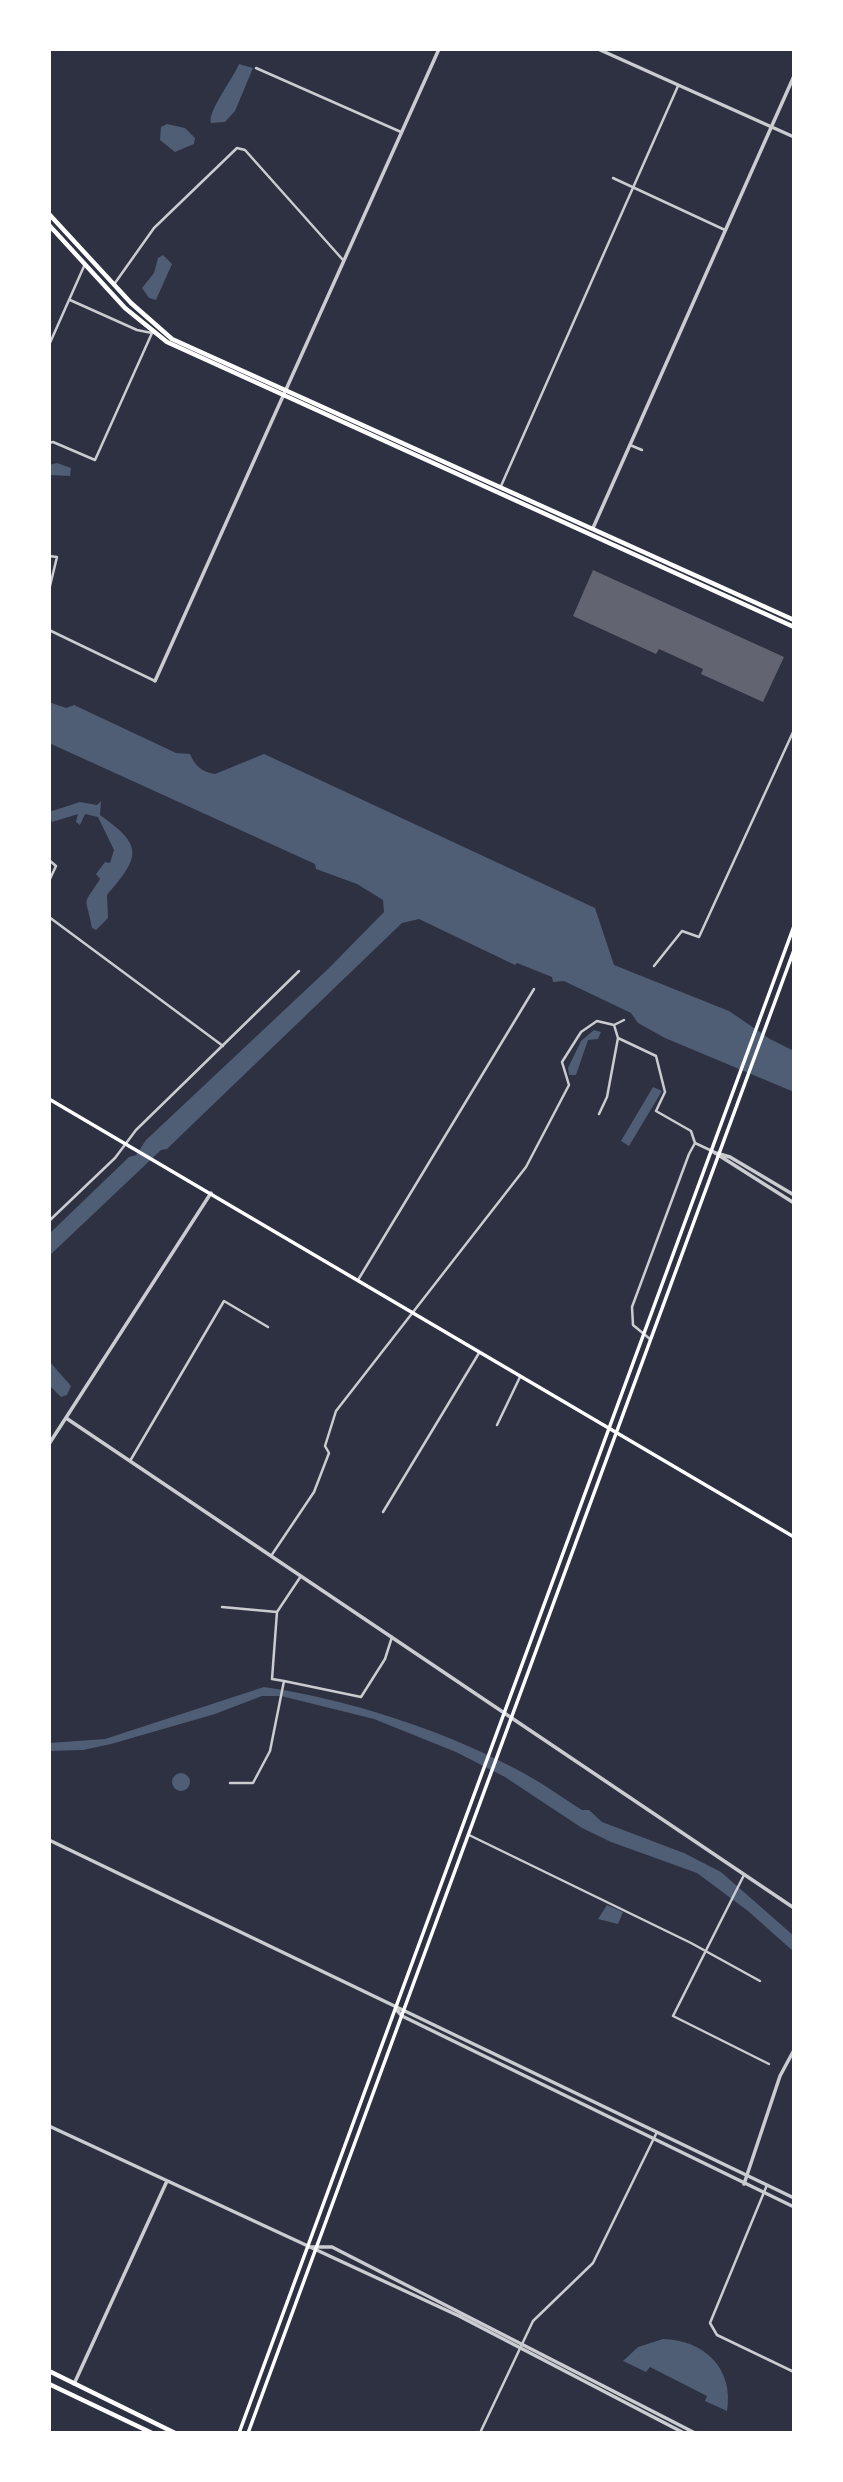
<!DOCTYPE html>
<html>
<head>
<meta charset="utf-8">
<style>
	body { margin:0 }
	#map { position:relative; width:843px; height:2482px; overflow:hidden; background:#2d3142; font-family:"Zilla Slab",serif }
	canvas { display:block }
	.frame { position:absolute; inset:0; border:51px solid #fff; pointer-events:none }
</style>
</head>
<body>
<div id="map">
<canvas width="843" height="2482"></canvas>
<div class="frame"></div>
</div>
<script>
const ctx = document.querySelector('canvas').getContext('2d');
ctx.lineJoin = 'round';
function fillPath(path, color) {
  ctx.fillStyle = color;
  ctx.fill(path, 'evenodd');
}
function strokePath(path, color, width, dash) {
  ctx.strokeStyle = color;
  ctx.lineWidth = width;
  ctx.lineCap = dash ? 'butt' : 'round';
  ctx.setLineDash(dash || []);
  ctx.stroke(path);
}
const water = new Path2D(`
	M239 64 253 68 235 111 225 122 211 123C207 112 233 79 239 64Z
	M167 124 185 128 195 138 194 144 175 152 160 140 161 127Z
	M163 255 172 264 156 300 149 298 142 288 154 273 158 258Z
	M57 463 71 468 70 476 49 475V465Z
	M49 702 66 708 74 705 176 753 190 754C195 766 202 772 215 774L264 754 595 908 614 965 729 1011 770 1039 794 1051V1092L665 1038 638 1023 631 1013 564 981 553 982 552 977 517 963 515 965 419 919 402 923 198 1119 167 1149 161 1150 49 1256V1234L129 1157 136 1155 146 1140 328 969 384 912 383 900 357 884 316 869 315 864 49 743Z
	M101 801 100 815C142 845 142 855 107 895L108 918 96 930 92 928C86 893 81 909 100 879L96 874 105 862 110 863 114 850 98 817 85 814 80 825 76 822 78 814 52 822 49 812 80 802 97 805Z
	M594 1030 601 1032 598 1039 588 1040 576 1075H569L568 1068 581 1041Z
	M653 1087 662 1091 629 1146 621 1141Z
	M49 1361 71 1386 67 1395 61 1397 49 1385Z
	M264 1687C350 1700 437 1728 514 1768 538 1780 560 1796 582 1810H589L602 1822 684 1853 721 1872 794 1936V1952L748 1911 697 1873 611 1842 582 1828 505 1777 456 1752 374 1719 281 1696H262L215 1714 111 1744 83 1750 49 1751V1743L105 1739Z
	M172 1782a9 9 0 1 1 18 0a9 9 0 1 1-18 0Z
	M607 1905 623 1912 618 1924 598 1919Z
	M663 2339C705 2340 734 2369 727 2411L705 2401 707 2396 650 2367 646 2372 623 2361 638 2347Z`);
const building = new Path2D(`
	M593 570 784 657 763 702 701 674 703 669 659 649 656 654 573 616Z`);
const minor = new Path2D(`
	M256 68 401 132
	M613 178 725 230
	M115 283 154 228 237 148 245 150 343 260
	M49 345 85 264
	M49 443 53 442 95 460 152 333 137 330 70 300
	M630 445 642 450
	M501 486 678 86
	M49 556 57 557 49 590
	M49 630 155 681
	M49 860 56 866 49 881
	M49 917 223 1046
	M654 966 682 931 699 937 794 730
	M614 1025 618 1038
	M599 1114 607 1097 618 1038 656 1056 665 1092 656 1111 691 1131 695 1143
	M49 1221 115 1158 136 1130 299 971
	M358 1280 534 989
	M650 1339 633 1325 632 1307 689 1154 695 1143 712 1151
	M497 1425 520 1377
	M130 1461 224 1301 268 1327
	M383 1512 479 1353
	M271 1556 314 1492 329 1453 325 1446 336 1411 526 1167 569 1085 562 1062 581 1032 597 1021 614 1025 624 1020
	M222 1607 277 1612
	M284 1681 361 1697 385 1659 392 1637
	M230 1783H253L270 1751 284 1681 272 1679 277 1612 301 1576
	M469 1835 691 1943 760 1981
	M744 1875 673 2016 769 2064
	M767 2185 710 2323 717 2335 794 2372
	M480 2433 533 2321 593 2263 657 2132`);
const tertiary = new Path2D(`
	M598 49 794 137
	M593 528 794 76
	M155 681 439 49
	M712 1151 794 1203
	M716 1153 730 1157 794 1195
	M66 1418 794 1908
	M49 1444 211 1193
	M49 1840 794 2198
	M396 2009 402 2016 794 2207
	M49 2126 459 2316 684 2433
	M744 2184 780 2076 794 2050
	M308 2247H332L695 2433
	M74 2384 167 2181`);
const secondary = new Path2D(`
	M49 1099 794 1537
	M239 2433 794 926
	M248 2433 794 950`);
const primary = new Path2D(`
	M49 214 131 303 172 339 794 620
	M49 225 125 308 167 342 794 627
	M49 2371 175 2433
	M49 2384 152 2433`);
fillPath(water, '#4f5d75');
fillPath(building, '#626471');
strokePath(minor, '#caccd0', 2.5);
strokePath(tertiary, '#caccd0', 3.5);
strokePath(secondary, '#fff', 3.5);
strokePath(primary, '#fff', 4.5);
</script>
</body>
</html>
